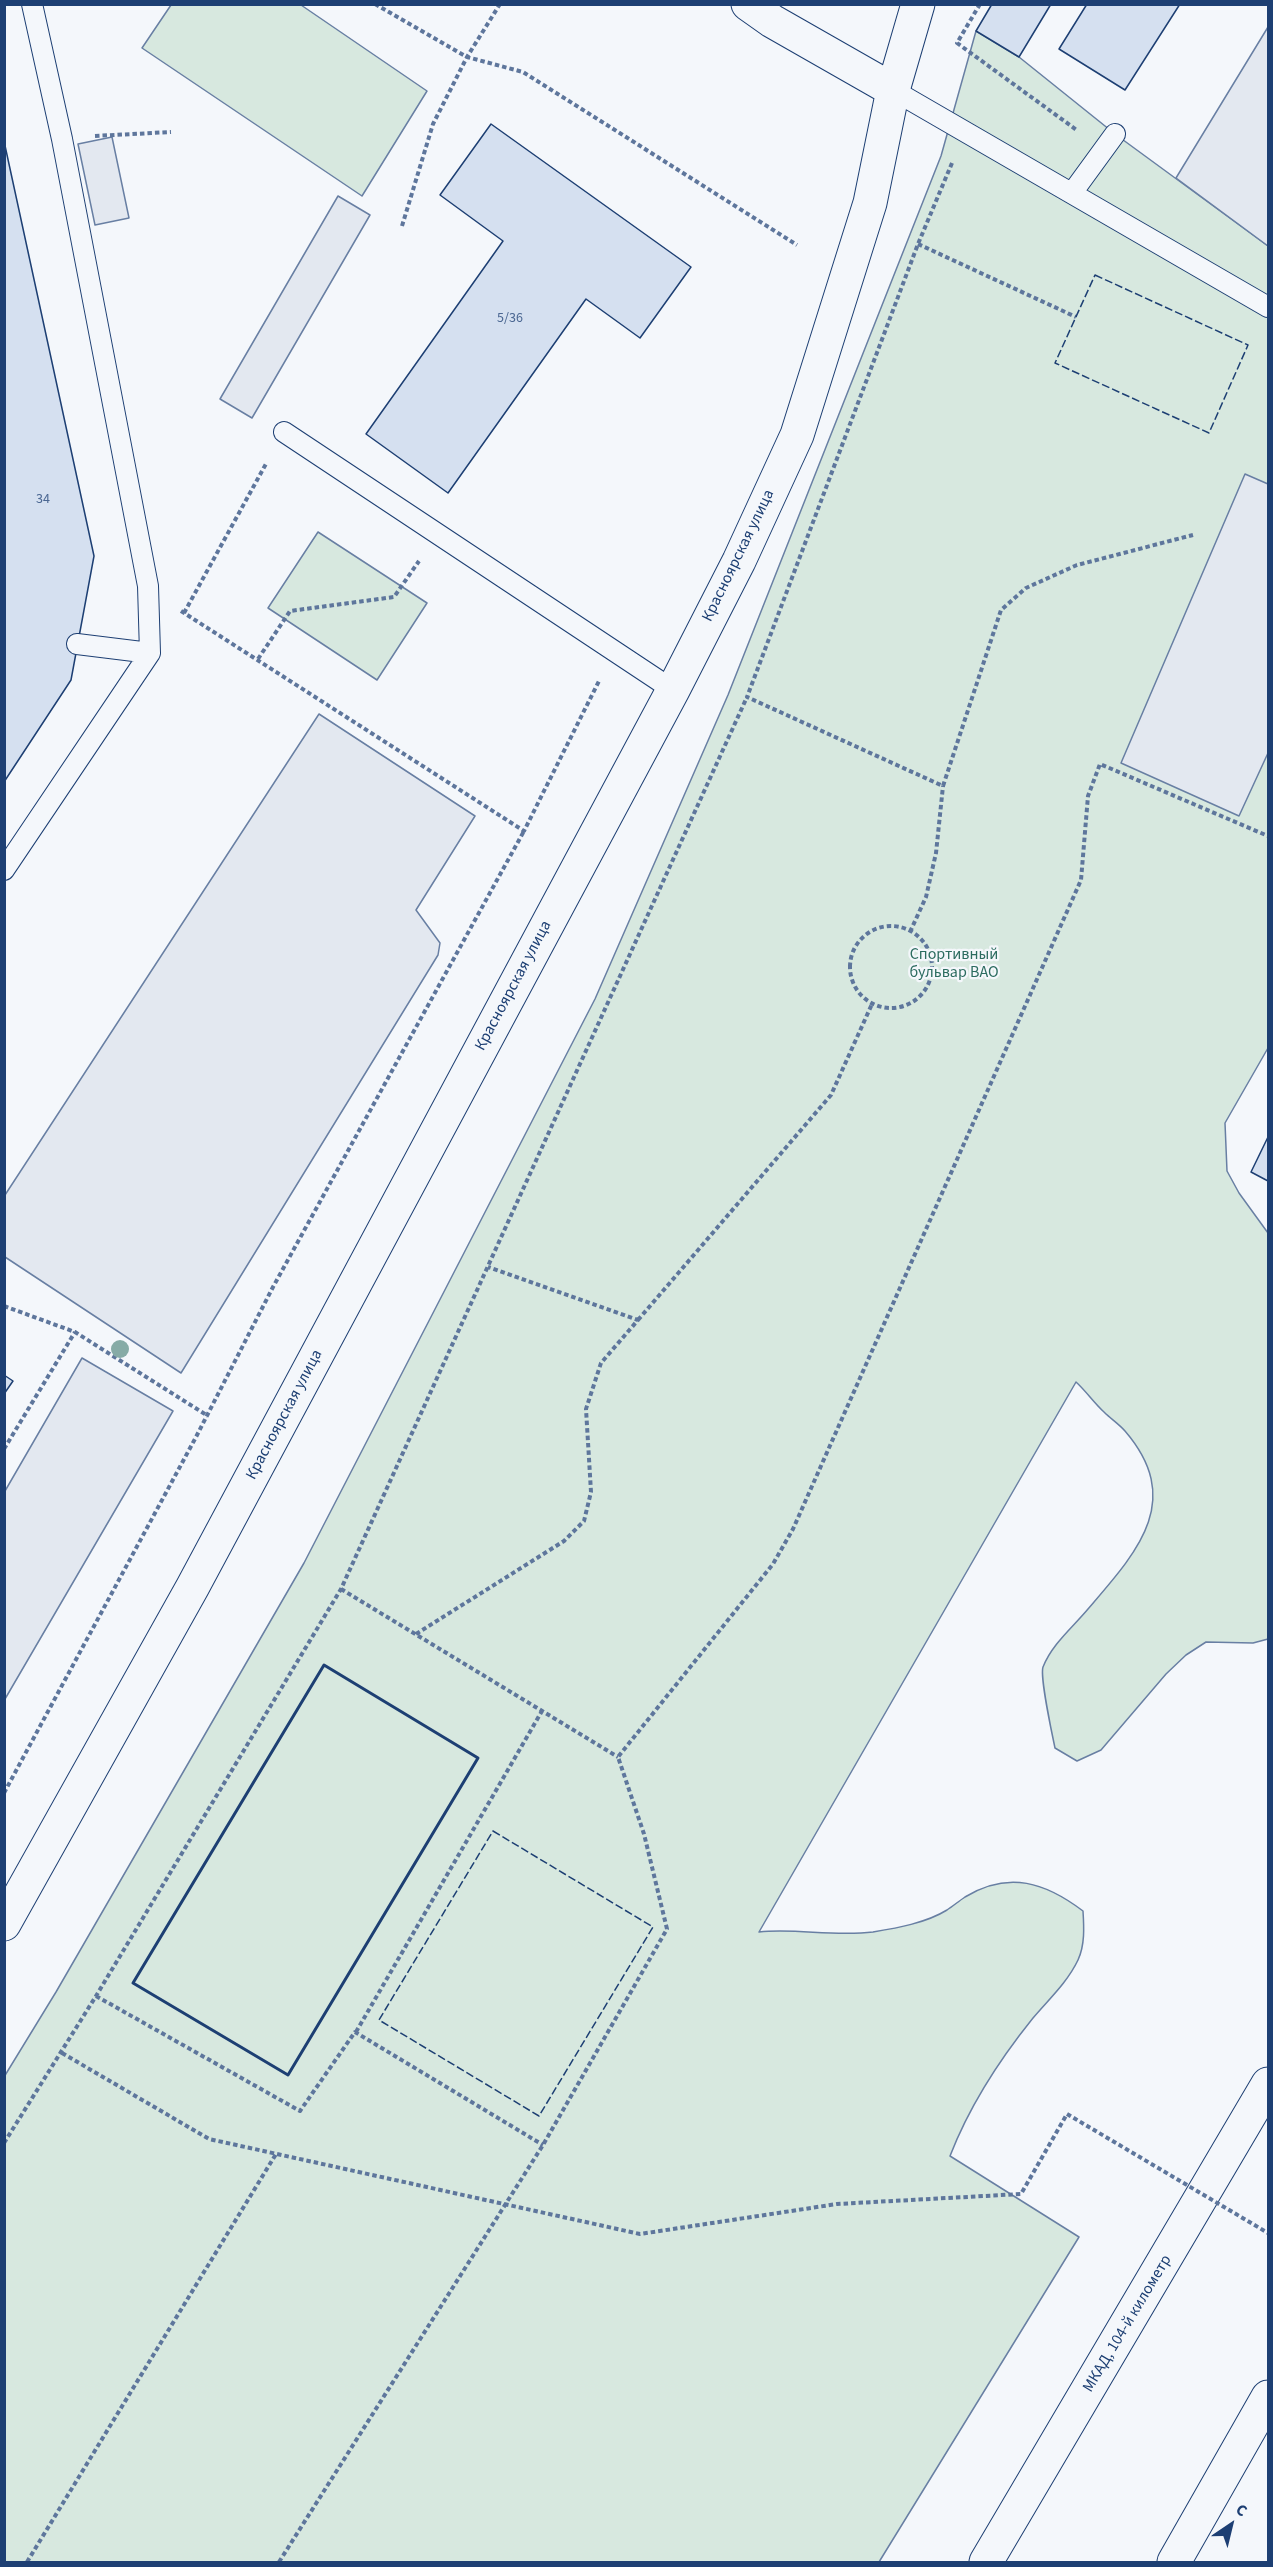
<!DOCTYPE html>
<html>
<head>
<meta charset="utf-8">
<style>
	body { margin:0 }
	#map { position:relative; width:1273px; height:2567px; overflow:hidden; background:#f4f7fb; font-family:"Source Sans 3",sans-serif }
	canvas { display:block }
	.frame { position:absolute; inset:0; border:6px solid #1d3f73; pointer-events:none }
	.north { position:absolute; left:1201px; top:2495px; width:60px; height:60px; -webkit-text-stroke:4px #f4f7fb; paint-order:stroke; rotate:35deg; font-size:16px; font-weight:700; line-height:24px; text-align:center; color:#1d3f73 }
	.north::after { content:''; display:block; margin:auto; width:21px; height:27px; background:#1d3f73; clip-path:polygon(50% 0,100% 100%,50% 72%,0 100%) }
</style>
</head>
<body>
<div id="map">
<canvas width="1273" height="2567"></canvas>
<div class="frame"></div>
<div class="north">С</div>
</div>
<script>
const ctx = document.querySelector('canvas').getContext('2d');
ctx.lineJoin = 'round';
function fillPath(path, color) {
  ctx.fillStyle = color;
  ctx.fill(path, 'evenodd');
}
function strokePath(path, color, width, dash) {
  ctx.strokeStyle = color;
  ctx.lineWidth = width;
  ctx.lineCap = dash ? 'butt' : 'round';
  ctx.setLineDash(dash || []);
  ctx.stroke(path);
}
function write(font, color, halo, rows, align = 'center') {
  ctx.font = font + ' "Source Sans 3",sans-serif';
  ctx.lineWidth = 4.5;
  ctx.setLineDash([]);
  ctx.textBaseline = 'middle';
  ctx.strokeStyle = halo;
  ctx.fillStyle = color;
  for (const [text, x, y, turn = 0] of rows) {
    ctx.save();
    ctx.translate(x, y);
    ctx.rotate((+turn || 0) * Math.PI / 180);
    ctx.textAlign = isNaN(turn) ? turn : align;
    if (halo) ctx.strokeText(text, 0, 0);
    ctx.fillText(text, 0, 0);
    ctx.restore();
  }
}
const green = new Path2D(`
	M171 5H301L427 91 362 196 142 48Z
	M976 31 1019 57 1115 134 1268 246V1048L1225 1123 1227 1171 1239 1193 1268 1233V1639L1253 1643 1206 1642 1186 1655 1166 1674 1101 1750 1077 1761 1055 1748C1052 1734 1040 1676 1043 1667 1052 1644 1073 1627 1088 1609 1137 1552 1185 1501 1125 1431 1119 1424 1111 1419 1104 1412 1094 1403 1086 1391 1076 1382L759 1932C796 1928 834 1937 873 1932 897 1928 926 1923 947 1910 953 1906 959 1901 965 1897 1009 1870 1046 1883 1083 1911 1084 1927 1085 1945 1078 1960 1067 1983 1048 2000 1033 2018 1000 2059 969 2107 950 2156L1079 2237 879 2562H5L4 2077 56 1992 304 1563 595 999 728 695 941 156Z
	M318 532 427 603 377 680 268 608Z`);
const parking = new Path2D(`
	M1268 27V246L1176 178Z
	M112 137 129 218 95 225 78 144Z
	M338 196 370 215 252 418 220 399Z
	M1245 474 1268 484V753L1239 816 1121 763Z
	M319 714 475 816 416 910 440 943 438 955 181 1373 5 1257V1195Z
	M82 1358 173 1411 5 1699V1491Z`);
const building = new Path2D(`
	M992 4H1051L1019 57 976 31Z
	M1087 4H1180L1125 90 1059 49Z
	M491 124 691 267 640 338 586 299 448 493 366 434 503 241 440 195Z
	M4 141 94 556 71 680 4 782Z
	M1268 1137V1181L1251 1172Z
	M4 1375 13 1381 4 1394Z`);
const path = new Path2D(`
	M375 4 467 57 523 72 797 245
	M980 4 957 43 1078 131
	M95 136 171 132
	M952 163 918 244 747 697 943 786 1001 610 1026 588 1077 565 1193 535
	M402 226 433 124 467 57 500 4
	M918 244 1076 317
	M181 611 524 831 599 681
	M184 613 267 462
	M258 659 290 611 394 597 419 561
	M850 967a41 41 0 1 1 82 0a41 41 0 1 1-82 0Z
	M910 932 926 897 936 853 943 786
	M4 1306 75 1332 208 1416
	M638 1320 831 1095 872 1004
	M4 1449 75 1332
	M341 1589 618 1757
	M416 1634 564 1541 584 1521 591 1492 586 1409 601 1363 638 1320 488 1267
	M4 1793 196 1437 273 1287 524 831
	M96 1996 300 2111 355 2032 543 2145
	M356 2032 542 1711
	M62 2053 209 2139 640 2234 837 2204 1021 2194 1067 2114
	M4 2143 96 1996 341 1589 747 697
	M27 2562 276 2154
	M279 2562 543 2145 667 1929 644 1834 618 1757 773 1564 793 1529 1081 880 1088 796 1100 764 1268 836`);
const lane = new Path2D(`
	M893 90 1268 307
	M1072 193 1115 134
	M284 432 673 690
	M77 644 150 653
	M4 870 150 653 148 586 62 139 32 4`);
const secondary = new Path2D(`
	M748 4 772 21 893 90
	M4 1924 192 1588 673 690 739 561 797 435 870 203 893 90 918 4`);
const highway = new Path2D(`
	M986 2562 1268 2084
	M1174 2562 1268 2397`);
const pathBridge = new Path2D(`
	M1067 2114 1268 2233`);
const fence = new Path2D(`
	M1095 275 1248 345 1209 433 1055 363Z
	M493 1831 653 1927 539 2116 379 2020Z`);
const wall = new Path2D(`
	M324 1665 478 1758 288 2075 133 1983Z`);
const trees = [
	[120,1349]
];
const numberNames = [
	["5/36",510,319],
	["34",43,500]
];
const streetNames = [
	["Красноярская улица",739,556,-64],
	["Красноярская улица",514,986,-62],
	["Красноярская улица",285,1415,-62],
	["МКАД, 104-й километр",1128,2324,-59]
];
const parkNames = [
	["Спортивный",954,955],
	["бульвар ВАО",954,973]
];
fillPath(green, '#d7e8df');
strokePath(green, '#687fa3', 1.5);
fillPath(parking, '#e3e8f0');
strokePath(parking, '#687fa3', 1.5);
fillPath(building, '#d5e0f0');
strokePath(building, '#1d3f73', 1.5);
strokePath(lane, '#1d3f73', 22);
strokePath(secondary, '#1d3f73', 35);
strokePath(highway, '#1d3f73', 35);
strokePath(path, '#5e769c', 4, [4.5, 3]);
strokePath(lane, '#f4f7fb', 20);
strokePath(secondary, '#f4f7fb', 33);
strokePath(highway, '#f4f7fb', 33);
strokePath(pathBridge, '#5e769c', 4, [4.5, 3]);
strokePath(fence, '#1d3f73', 1.5, [8, 3]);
strokePath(wall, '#1d3f73', 3);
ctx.fillStyle = '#86aba6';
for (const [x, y] of trees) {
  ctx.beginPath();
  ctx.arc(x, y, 9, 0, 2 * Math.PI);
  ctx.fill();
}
write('14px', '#4b6792', null, numberNames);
write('16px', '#1d3f73', '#f4f7fb', streetNames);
write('16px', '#2c6c60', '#f4f7fb', parkNames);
</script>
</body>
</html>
